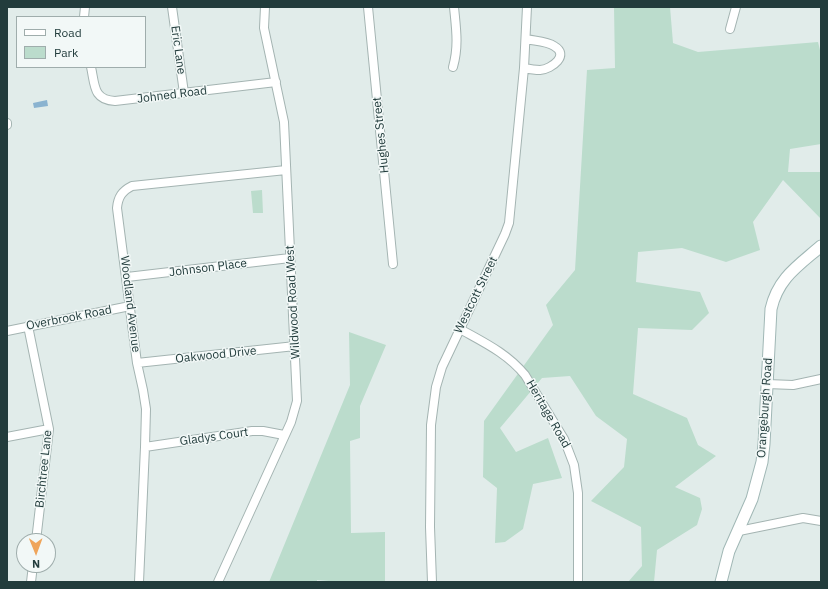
<!DOCTYPE html>
<html>
<head>
<meta charset="utf-8">
<style>
	body { margin:0 }
	#map { position:relative; width:828px; height:589px; overflow:hidden; background:#e1ecea; font-family:"IBM Plex Sans",sans-serif }
	canvas { display:block }
	.frame { position:absolute; inset:0; border:8px solid #223c3c; pointer-events:none }
	.legend { position:absolute; left:16px; top:16px; width:130px; height:52px; box-sizing:border-box; background:#f2f8f7; border:1px solid #9fadac; margin:0; padding:5px 7px; list-style:none; font-size:12px; color:#223c3c }
	.legend li { display:flex; align-items:center; gap:8px; height:20px }
	.legend b { width:20px; border:1px solid #9fadac }
	.north { position:absolute; left:16px; top:533px; width:40px; height:40px; box-sizing:border-box; background:#f2f8f7; border:1px solid #9fadac; border-radius:50%; rotate:179deg; font-size:11px; font-weight:700; line-height:16px; text-align:center; color:#223c3c }
	.north::after { content:''; display:block; margin:auto; width:14px; height:18px; background:#efa55c; clip-path:polygon(50% 0,100% 100%,50% 72%,0 100%) }
</style>
</head>
<body>
<div id="map">
<canvas width="828" height="589"></canvas>
<div class="frame"></div>
<ul class="legend">
<li><b style="height:5px;background:#fff"></b>Road</li>
<li><b style="height:11px;background:#bbdccc"></b>Park</li>
</ul>
<div class="north">N</div>
</div>
<script>
const ctx = document.querySelector('canvas').getContext('2d');
ctx.lineJoin = 'round';
function fillPath(path, color) {
  ctx.fillStyle = color;
  ctx.fill(path, 'evenodd');
}
function strokePath(path, color, width, dash) {
  ctx.strokeStyle = color;
  ctx.lineWidth = width;
  ctx.lineCap = dash ? 'butt' : 'round';
  ctx.setLineDash(dash || []);
  ctx.stroke(path);
}
function write(font, color, halo, rows, align = 'center') {
  ctx.font = font + ' "IBM Plex Sans",sans-serif';
  ctx.lineWidth = 3;
  ctx.setLineDash([]);
  ctx.textBaseline = 'middle';
  ctx.strokeStyle = halo;
  ctx.fillStyle = color;
  for (const [text, x, y, turn = 0] of rows) {
    ctx.save();
    ctx.translate(x, y);
    ctx.rotate((+turn || 0) * Math.PI / 180);
    ctx.textAlign = isNaN(turn) ? turn : align;
    if (halo) ctx.strokeText(text, 0, 0);
    ctx.fillText(text, 0, 0);
    ctx.restore();
  }
}
const green = new Path2D(`
	M614 7H670L673 43 698 52 818 42 821 54V144L790 149 788 172H821V219L783 180 753 222 760 250 726 262 682 248 638 252 636 282 700 292 709 313 692 330 638 328 633 394 687 418 698 445 716 456 675 487 700 498 702 509 697 525 657 550 654 582H628L642 566 641 527 591 501 624 467 627 439 596 416 570 376 542 378 500 428 516 452 548 438 562 478 533 484 523 529 505 542 495 543 497 488 483 477 484 421 553 325 546 305 575 270 587 70 615 68Z
	M262 190 263 213H253L251 191Z
	M349 332 386 345 360 406V438L350 441 351 533 385 532V582H340L317 580V582H269L350 385Z`);
const water = new Path2D(`
	M47 100 48 106 34 108 33 103Z`);
const street = new Path2D(`
	M172 7 184 93
	M368 7 393 264
	M84 17 85 7
	M730 29 736 7
	M91 67C95 85 93 100 115 101L276 82
	M453 67C459 46 456 28 454 7
	M524 68C529 69 535 70 540 70 552 69 570 55 554 46 547 41 535 41 526 39
	M7 123V125
	M127 277 290 258
	M28 326 49 429 36 541
	M460 329C483 342 507 353 525 375L564 439 574 465 578 493V582
	M7 331 130 306
	M137 363 295 346
	M767 384 793 385 821 379
	M7 437 49 429
	M145 447 252 431H263L284 435
	M739 531 803 518 821 521
	M31 582 33 565
	M139 582 145 447 146 409 143 390 137 363 117 208C118 197 122 191 132 186L286 170
	M218 582 291 422 297 401 284 122 264 28 265 7
	M432 582 430 527 431 425 436 387 442 367 505 234 509 223 524 68 527 7`);
const secondary = new Path2D(`
	M721 582 729 551 752 499 762 462 764 444 771 309C778 278 798 266 821 246`);
const streetNames = [
	["Eric Lane",178,50,82],
	["Johned Road",172,95,-7],
	["Hughes Street",381,135,-96],
	["Johnson Place",208,268,-7],
	["Westcott Street",476,295,-64],
	["Wildwood Road West",293,302,-93],
	["Woodland Avenue",130,304,83],
	["Overbrook Road",69,318,-11],
	["Oakwood Drive",216,355,-6],
	["Orangeburgh Road",765,408,-86],
	["Heritage Road",548,414,60],
	["Gladys Court",214,437,-8],
	["Birchtree Lane",44,469,-84]
];
fillPath(green, '#bbdccc');
fillPath(water, '#8ab3d0');
strokePath(street, '#a4b4b2', 10);
strokePath(secondary, '#a0b7b5', 13);
strokePath(street, '#fff', 8);
strokePath(secondary, '#fff', 11);
write('12px', '#223c3c', '#f2f8f7', streetNames);
</script>
</body>
</html>
